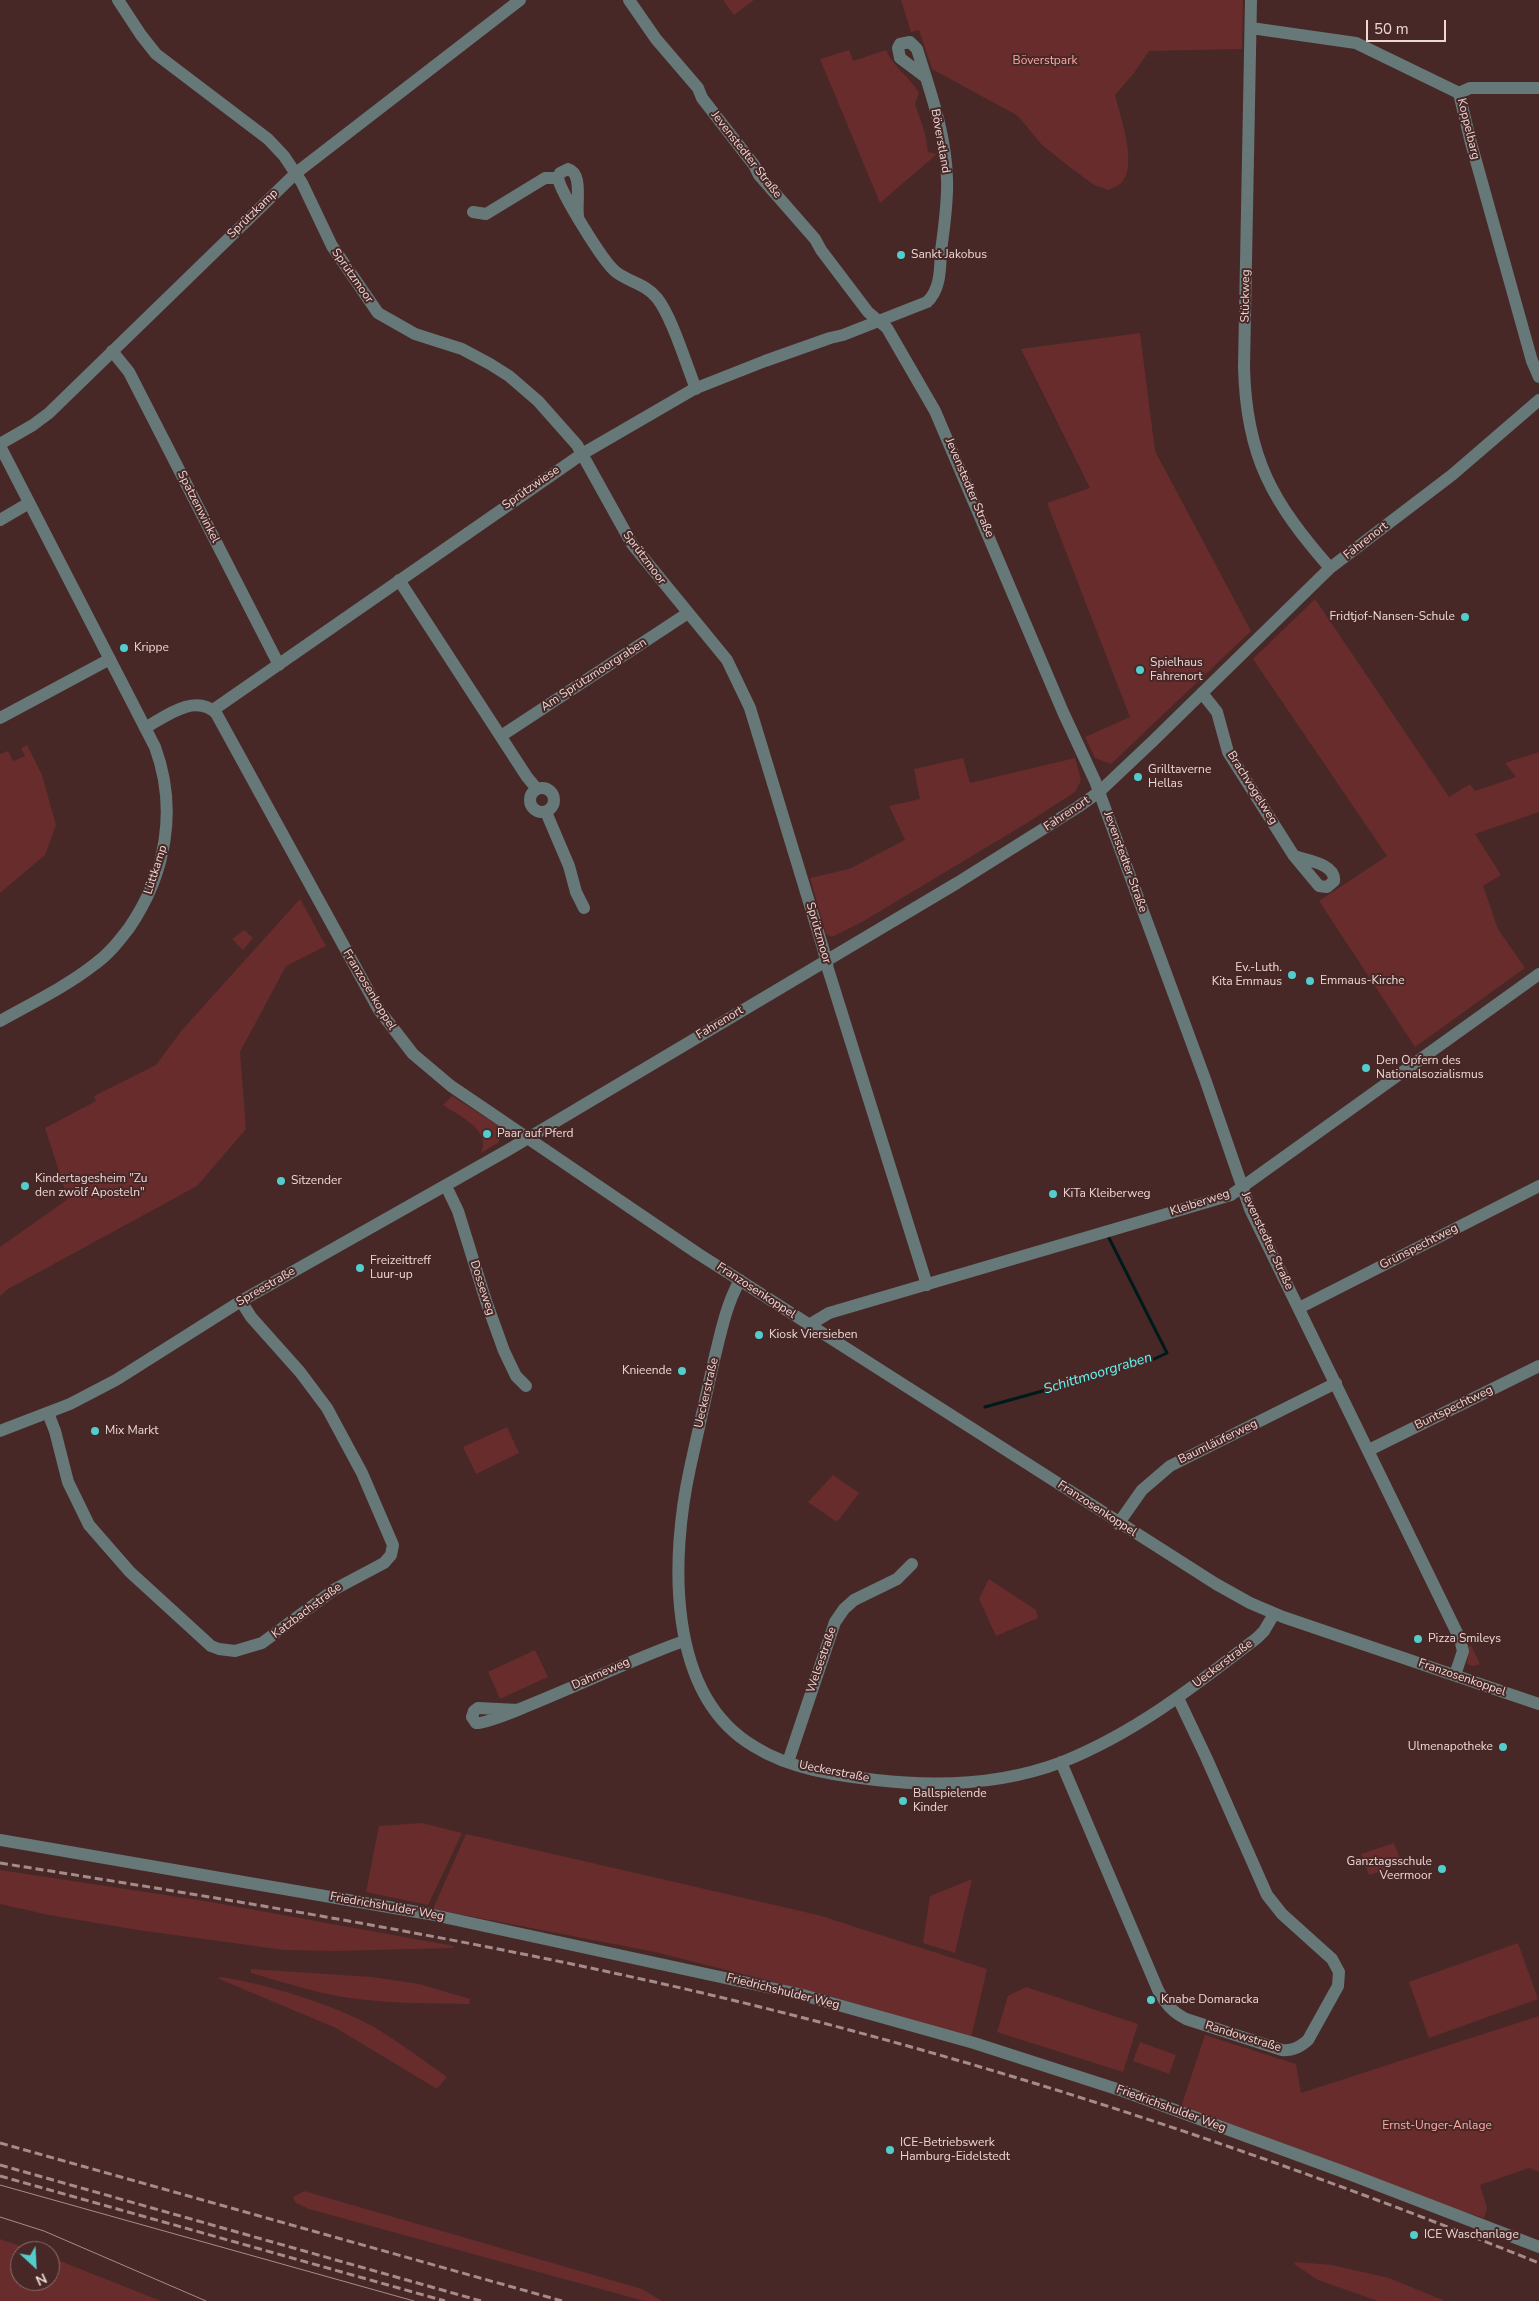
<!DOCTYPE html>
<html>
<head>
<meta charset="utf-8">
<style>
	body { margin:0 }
	#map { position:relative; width:1539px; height:2301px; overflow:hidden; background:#472827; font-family:"Nunito Sans",sans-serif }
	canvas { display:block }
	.north { position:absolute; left:10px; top:2241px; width:50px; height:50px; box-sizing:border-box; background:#472827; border:1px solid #896e6d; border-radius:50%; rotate:155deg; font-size:14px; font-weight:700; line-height:20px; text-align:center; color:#ecd7d5 }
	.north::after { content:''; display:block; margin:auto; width:18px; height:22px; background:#52cdcc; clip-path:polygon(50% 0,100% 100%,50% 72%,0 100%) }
	.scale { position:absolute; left:1366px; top:20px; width:80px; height:22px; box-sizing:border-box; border:2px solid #ecd7d5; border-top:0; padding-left:6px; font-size:15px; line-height:18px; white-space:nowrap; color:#ecd7d5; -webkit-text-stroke:4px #472827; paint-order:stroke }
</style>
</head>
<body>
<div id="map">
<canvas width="1539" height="2301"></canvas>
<div class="north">N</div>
<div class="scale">50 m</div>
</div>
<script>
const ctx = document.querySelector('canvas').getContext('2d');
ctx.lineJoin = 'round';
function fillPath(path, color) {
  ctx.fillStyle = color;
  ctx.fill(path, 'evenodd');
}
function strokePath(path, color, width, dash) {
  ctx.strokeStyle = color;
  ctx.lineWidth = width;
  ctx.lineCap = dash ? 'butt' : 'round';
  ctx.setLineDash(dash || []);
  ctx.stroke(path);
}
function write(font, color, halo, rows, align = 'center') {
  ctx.font = font + ' "Nunito Sans",sans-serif';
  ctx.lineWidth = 4;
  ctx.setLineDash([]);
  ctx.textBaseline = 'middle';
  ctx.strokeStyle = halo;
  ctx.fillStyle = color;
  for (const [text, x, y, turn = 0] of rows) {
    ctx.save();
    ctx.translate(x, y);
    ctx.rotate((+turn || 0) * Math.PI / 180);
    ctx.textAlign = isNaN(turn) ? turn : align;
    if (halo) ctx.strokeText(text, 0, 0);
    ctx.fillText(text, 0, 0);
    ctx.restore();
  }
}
const green = new Path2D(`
	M723 0H754L734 15Z
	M901 0H1243L1242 49 1149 51 1134 73 1115 95C1120 116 1137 162 1123 181 1120 185 1113 188 1109 190L1094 185 1071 168 1042 145 1018 116 932 69 919 30 911 32Z
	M849 50 853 61 886 50C893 67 910 77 919 93L915 104 925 133 928 152 937 154 880 203 820 59Z
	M1140 333 1155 451 1251 631 1111 764 1095 758 1085 737 1130 717 1047 503 1090 488 1021 349Z
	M1315 599 1449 797 1470 784 1475 791 1516 777 1505 763 1539 752V812L1475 834 1501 875 1483 886 1498 929 1525 968 1415 1047 1319 901 1387 856 1253 659Z
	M27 745 42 775 56 825 45 855 0 893V754L8 751 13 761 25 756 21 748Z
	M963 758 970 783 1075 758 1081 780 1075 792 1027 823 862 922 832 937 826 934 810 878 849 869 905 840 889 806 920 799 914 769Z
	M300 899 326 946 286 966 240 1052 246 1129 197 1186 8 1289 0 1296V1247L68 1199 45 1128 96 1101 94 1096 156 1065 182 1030Z
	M244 930 253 938 243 950 232 939Z
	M452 1096 499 1126V1142L481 1153C492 1130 459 1116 443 1105Z
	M507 1427 519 1453 476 1474 463 1447Z
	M833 1475 859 1493 837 1522 808 1502Z
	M989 1579 1036 1610 1038 1618 996 1636 979 1599Z
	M1471 1645 1480 1664 1474 1666 1467 1664 1469 1647Z
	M535 1650 548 1677 500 1699 488 1672Z
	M422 1823 462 1833 428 1905 366 1892 379 1826Z
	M466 1834 818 1915 987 1969 971 2038 829 1996 655 1952 433 1909Z
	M1394 1843 1402 1864 1369 1875 1361 1854Z
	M0 1870 205 1901 454 1946 453 1948 335 1951 284 1950 138 1930 49 1915 0 1904Z
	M972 1879 955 1953 923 1943 930 1896Z
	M1518 1943 1538 1999 1429 2038 1409 1982Z
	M251 1969 372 1977 419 1984 470 1999 469 2004C432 2003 395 2004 358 1999 322 1995 286 1983 251 1973Z
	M220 1977C264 1983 335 2005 374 2027 399 2042 423 2060 447 2077L437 2089 336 2028 219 1979Z
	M1026 1987 1138 2024 1123 2072 997 2032 1008 1996Z
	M1539 2016V2172L1529 2168 1480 2185 1487 2208 1484 2218 1335 2170 1179 2113 1205 2035 1296 2064 1301 2093Z
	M1140 2042 1176 2055 1169 2074 1133 2061Z
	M304 2191 642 2289 662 2301H644L309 2209 296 2203 293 2197Z
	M0 2239 35 2251H20V2281H50V2257L161 2301H0Z
	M1295 2262 1332 2265 1389 2278 1445 2301H1378L1318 2280 1294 2264Z`);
const stream = new Path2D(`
	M985 1407 1150 1361 1167 1353 1107 1234`);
const minor = new Path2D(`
	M118 0 141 35 156 54 268 139 284 156 302 183 332 246 378 313 415 334 462 349 490 364 509 376 538 401 577 445 632 544 727 660 750 708 823 948 828 969 927 1285
	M629 0 656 39 698 88 702 98 754 165 759 175 815 239 821 250 868 312 887 328 935 411 1063 712 1095 781 1205 1079 1250 1209 1460 1639 1463 1651 1455 1675
	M1251 0 1244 367C1246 457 1273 503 1330 568
	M1251 28 1356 43 1459 93 1471 143 1532 361 1539 377
	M1459 93 1470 88H1539
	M473 212 486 214 545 178H558
	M578 216C576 202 583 173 568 169L560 173 558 178C561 193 603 262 616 272 629 282 646 284 657 298 672 317 686 364 696 389
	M112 351 129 372 279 665
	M0 444 33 425 49 413 296 173 520 0
	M0 446 155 747C178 809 166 874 129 928 119 941 109 954 95 964 67 986 32 1003 0 1021
	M0 520 29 503
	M399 580 527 777 537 789
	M1202 693 1217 712 1228 752 1294 856 1319 886 1327 887 1334 881C1336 864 1306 860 1294 856
	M213 710 582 454 694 389 765 361 830 338 843 335 927 302C941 289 940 268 941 251 944 227 948 203 947 179 946 134 930 91 917 49L910 42 900 44 898 48 900 58 924 76
	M0 718 110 659
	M145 728C165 717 194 693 216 713L379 1010 413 1054 451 1086 697 1253 1216 1584 1250 1603 1283 1617 1539 1704
	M501 736 688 613
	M530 800a12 12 0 1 1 24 0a12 12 0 1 1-24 0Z
	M546 812 569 866 576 892 584 908
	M446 1186 458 1211 486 1301 504 1351 516 1376 526 1386
	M740 1280C726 1305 721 1332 714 1360 706 1396 698 1432 690 1468 671 1555 665 1695 755 1747 790 1769 835 1775 876 1780 937 1787 1004 1784 1062 1762 1135 1733 1196 1685 1257 1638L1264 1631 1274 1614
	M1299 1308 1539 1186
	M809 1325 829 1313 1231 1195 1539 974
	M48 1413 55 1431 68 1482 89 1525 130 1572 211 1646 219 1649 235 1651 262 1643 335 1589 384 1563 391 1555 393 1545 362 1473 327 1408 300 1372 251 1317 241 1301
	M0 1431 70 1404 116 1380 241 1301 508 1150 957 883 1078 807 1099 792 1153 741 1330 568 1452 475 1539 400
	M1369 1450 1539 1366
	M1118 1524 1142 1490 1170 1466 1336 1383
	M518 1710 478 1708 474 1711 472 1717 476 1723C490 1727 653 1649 685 1641
	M788 1762 835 1622 844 1609 854 1600 897 1579 912 1564
	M1061 1762 1158 1990C1165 2003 1172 2012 1186 2019L1282 2050C1293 2051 1300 2047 1308 2040L1338 1986 1339 1972 1332 1959 1282 1914 1267 1895 1206 1757 1178 1698
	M0 1840 429 1914 799 1994 974 2043 1123 2091 1344 2172 1539 2247`);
const tram = new Path2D(`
	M0 2185 414 2301
	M0 2217 44 2231 206 2301`);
const rail = new Path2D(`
	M0 1863C245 1902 491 1942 732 2000 1008 2067 1276 2157 1539 2263
	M0 2143 562 2301
	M0 2165 481 2301
	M0 2176 445 2301`);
const markers = [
	[901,255,5,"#52cdcc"],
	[1465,617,5,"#52cdcc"],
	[124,648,5,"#52cdcc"],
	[1140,670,5,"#52cdcc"],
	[1138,777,5,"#52cdcc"],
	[1292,975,5,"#52cdcc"],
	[1310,981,5,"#52cdcc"],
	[1366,1068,5,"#52cdcc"],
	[487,1134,5,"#52cdcc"],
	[281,1181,5,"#52cdcc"],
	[25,1186,5,"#52cdcc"],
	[1053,1194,5,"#52cdcc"],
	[360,1268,5,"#52cdcc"],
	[759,1335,5,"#52cdcc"],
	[682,1371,5,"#52cdcc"],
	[95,1431,5,"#52cdcc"],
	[1418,1639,5,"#52cdcc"],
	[1503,1747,5,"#52cdcc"],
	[903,1801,5,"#52cdcc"],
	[1442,1869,5,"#52cdcc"],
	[1151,2000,5,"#52cdcc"],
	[890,2150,5,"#52cdcc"],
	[1414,2235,5,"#52cdcc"]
];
const parkNames = [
	["Böverstpark",1045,61],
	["Ernst-Unger-Anlage",1437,2126]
];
const streetNames = [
	["Koppelbarg",1468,129,76],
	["Böverstland",940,141,80],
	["Jevenstedter Straße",746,155,52],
	["Sprützkamp",253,214,-44],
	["Sprützmoor",352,276,55],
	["Stückweg",1246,296,-89],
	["Sprützwiese",531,488,-35],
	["Jevenstedter Straße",969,488,67],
	["Spatzenwinkel",198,507,63],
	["Fahrenort",1366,541,-38],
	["Sprützmoor",644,558,53],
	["Am Sprützmoorgraben",594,675,-33],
	["Brachvogelweg",1252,788,58],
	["Fahrenort",1067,814,-34],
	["Jevenstedter Straße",1125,862,70],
	["Lüttkamp",156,870,-72],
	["Sprützmoor",818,933,74],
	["Franzosenkoppel",369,990,59],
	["Fahrenort",720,1023,-31],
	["Kleiberweg",1200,1203,-18],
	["Jevenstedter Straße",1267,1241,65],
	["Grünspechtweg",1419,1247,-27],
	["Spreestraße",266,1287,-30],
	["Dosseweg",482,1288,72],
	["Franzosenkoppel",756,1291,33],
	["Ueckerstraße",707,1393,-77],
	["Buntspechtweg",1454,1408,-26],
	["Baumläuferweg",1218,1442,-26],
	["Franzosenkoppel",1097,1509,33],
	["Katzbachstraße",307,1611,-37],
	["Welsestraße",822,1660,-71],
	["Ueckerstraße",1223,1664,-37],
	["Dahmeweg",601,1674,-24],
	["Franzosenkoppel",1462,1678,19],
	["Ueckerstraße",834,1772,11],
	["Friedrichshulder Weg",387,1907,10],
	["Friedrichshulder Weg",783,1992,14],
	["Randowstraße",1243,2037,17],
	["Friedrichshulder Weg",1171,2109,20]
];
const poiNames = [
	["Sankt Jakobus",911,255],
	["Fridtjof-Nansen-Schule",1455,617,"right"],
	["Krippe",134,648],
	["Spielhaus",1150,663],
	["Fahrenort",1150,677],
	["Grilltaverne",1148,770],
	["Hellas",1148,784],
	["Ev.-Luth.",1282,968,"right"],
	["Kita Emmaus",1282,982,"right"],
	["Emmaus-Kirche",1320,981],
	["Den Opfern des",1376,1061],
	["Nationalsozialismus",1376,1075],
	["Paar auf Pferd",497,1134],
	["Kindertagesheim \"Zu",35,1179],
	["den zwölf Aposteln\"",35,1193],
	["Sitzender",291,1181],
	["KiTa Kleiberweg",1063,1194],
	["Freizeittreff",370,1261],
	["Luur-up",370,1275],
	["Kiosk Viersieben",769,1335],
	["Knieende",672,1371,"right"],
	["Mix Markt",105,1431],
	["Pizza Smileys",1428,1639],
	["Ulmenapotheke",1493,1747,"right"],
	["Ballspielende",913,1794],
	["Kinder",913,1808],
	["Ganztagsschule",1432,1862,"right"],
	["Veermoor",1432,1876,"right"],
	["Knabe Domaracka",1161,2000],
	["ICE-Betriebswerk",900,2143],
	["Hamburg-Eidelstedt",900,2157],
	["ICE Waschanlage",1424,2235]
];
const waterNames = [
	["Schittmoorgraben",1098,1374,-17]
];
fillPath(green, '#672c2b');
strokePath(stream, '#001a1a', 3);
strokePath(minor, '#667878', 12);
strokePath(tram, '#a58c8a', 1);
strokePath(rail, '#a58c8a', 3, [8, 4]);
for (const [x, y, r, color] of markers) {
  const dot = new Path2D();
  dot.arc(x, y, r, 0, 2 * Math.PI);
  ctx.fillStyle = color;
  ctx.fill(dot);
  strokePath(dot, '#472827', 2);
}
write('12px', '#fcaba7', '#472827', parkNames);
write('12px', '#ecd7d5', '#472827', streetNames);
write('12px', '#ecd7d5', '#472827', poiNames, 'left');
write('italic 14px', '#68f4f2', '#472827', waterNames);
</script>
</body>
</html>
